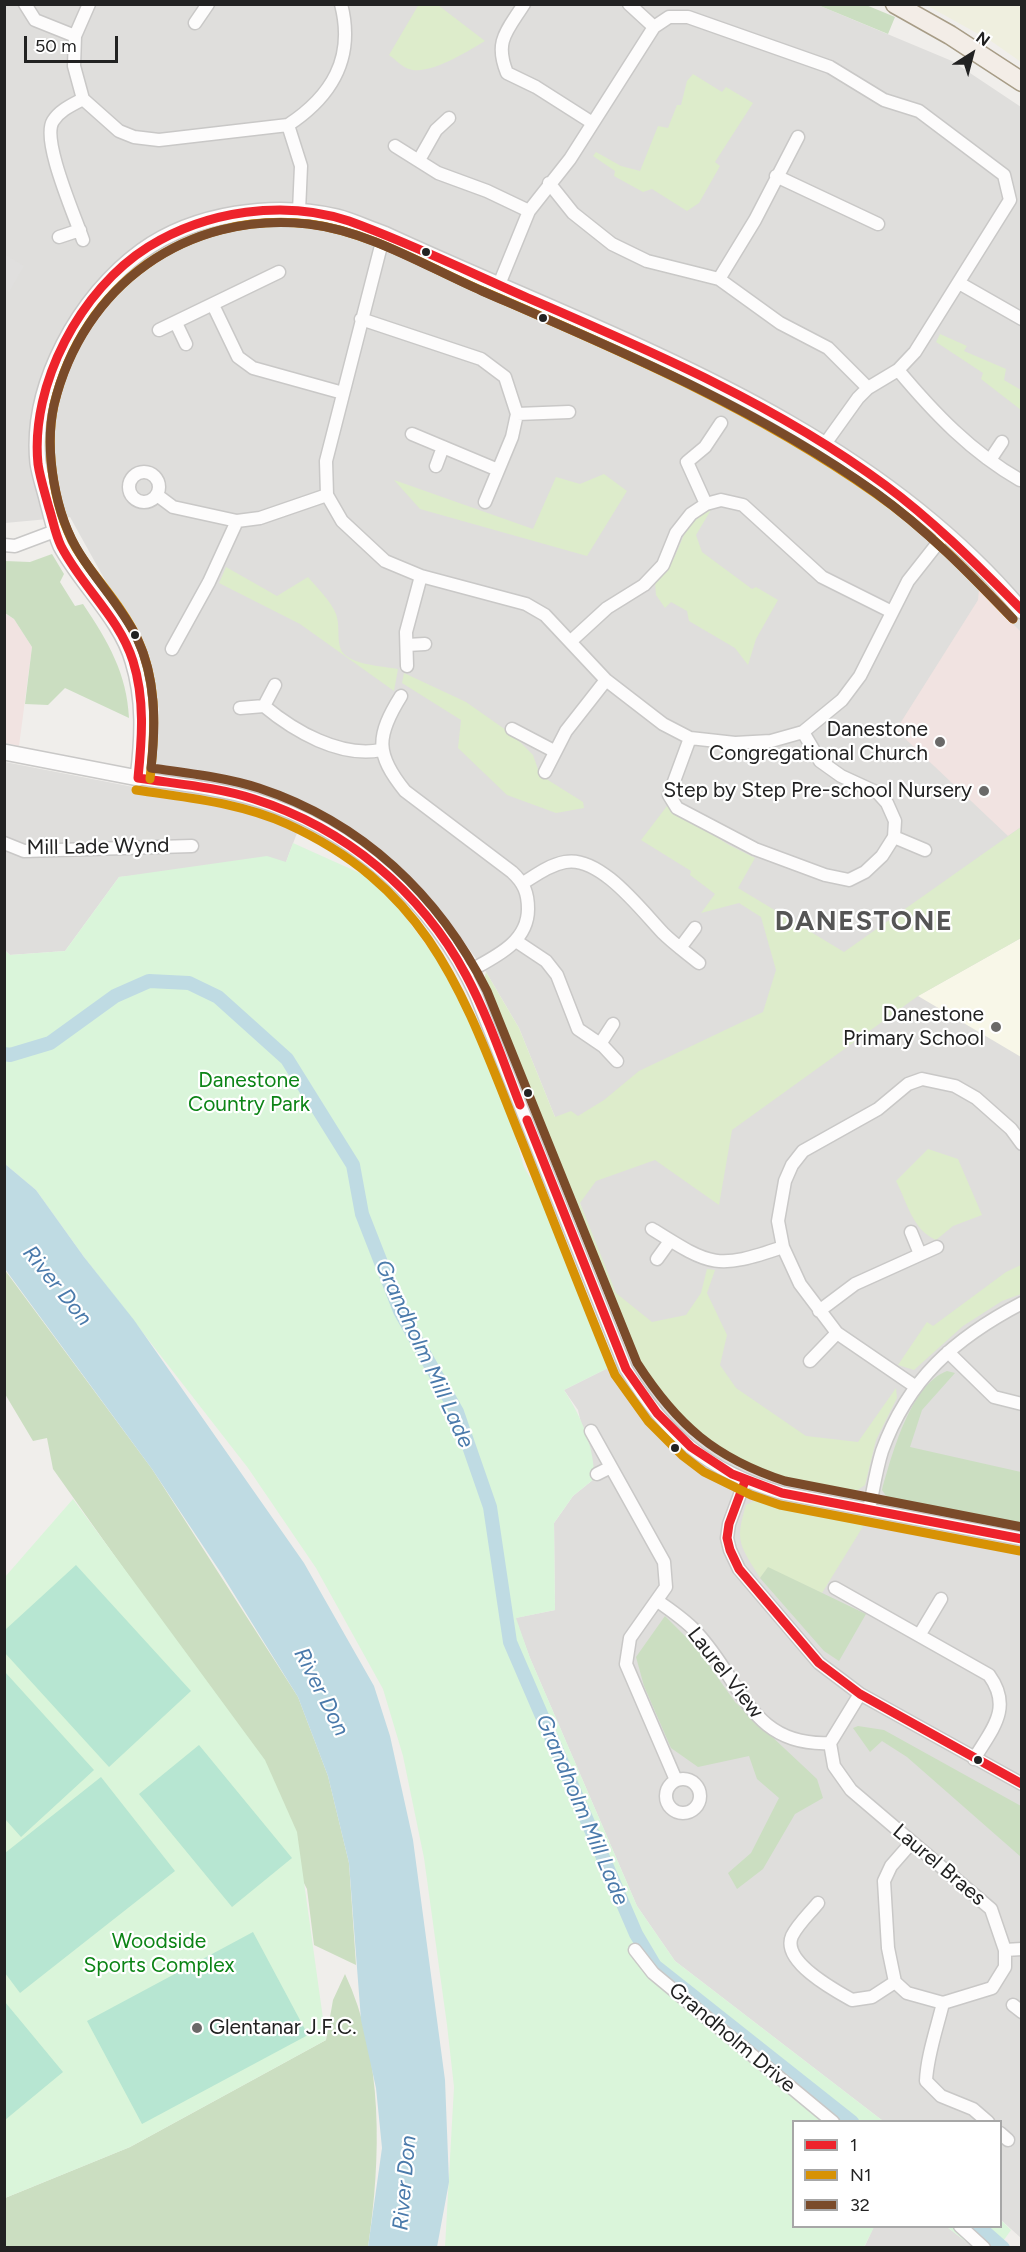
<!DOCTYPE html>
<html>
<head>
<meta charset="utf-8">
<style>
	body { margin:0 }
	#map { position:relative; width:1026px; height:2252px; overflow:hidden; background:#f0eeeb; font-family:Figtree,sans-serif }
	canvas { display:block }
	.frame { position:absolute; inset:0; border:6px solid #222; pointer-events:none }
	.legend { position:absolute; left:792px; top:2120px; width:210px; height:108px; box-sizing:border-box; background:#fff; border:2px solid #a7a7a7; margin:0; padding:8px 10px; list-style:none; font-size:18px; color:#222 }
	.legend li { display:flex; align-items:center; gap:12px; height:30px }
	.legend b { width:30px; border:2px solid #a7a7a7 }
	.north { position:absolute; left:942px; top:24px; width:60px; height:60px; -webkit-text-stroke:4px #fff; paint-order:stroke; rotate:36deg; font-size:16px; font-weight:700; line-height:24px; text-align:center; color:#222 }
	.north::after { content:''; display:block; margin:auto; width:21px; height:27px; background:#222; clip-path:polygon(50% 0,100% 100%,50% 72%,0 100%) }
	.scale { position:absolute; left:24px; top:36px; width:94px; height:27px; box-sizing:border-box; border:3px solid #222; border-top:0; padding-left:8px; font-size:18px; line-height:21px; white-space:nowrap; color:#222; -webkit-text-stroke:4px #fff; paint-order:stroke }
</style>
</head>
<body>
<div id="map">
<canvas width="1026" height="2252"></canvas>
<div class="frame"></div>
<ul class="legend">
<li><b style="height:8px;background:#ee232c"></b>1</li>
<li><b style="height:8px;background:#d79205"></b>N1</li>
<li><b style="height:8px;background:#7a4b2a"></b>32</li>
</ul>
<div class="north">N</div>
<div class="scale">50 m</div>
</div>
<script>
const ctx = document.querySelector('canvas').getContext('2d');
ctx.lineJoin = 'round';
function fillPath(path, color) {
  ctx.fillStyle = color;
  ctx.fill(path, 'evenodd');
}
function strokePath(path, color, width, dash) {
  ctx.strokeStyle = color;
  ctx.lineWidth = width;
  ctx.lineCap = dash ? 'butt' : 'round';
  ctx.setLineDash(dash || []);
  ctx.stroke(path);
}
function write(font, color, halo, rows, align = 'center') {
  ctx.font = font + ' Figtree,sans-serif';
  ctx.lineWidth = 4.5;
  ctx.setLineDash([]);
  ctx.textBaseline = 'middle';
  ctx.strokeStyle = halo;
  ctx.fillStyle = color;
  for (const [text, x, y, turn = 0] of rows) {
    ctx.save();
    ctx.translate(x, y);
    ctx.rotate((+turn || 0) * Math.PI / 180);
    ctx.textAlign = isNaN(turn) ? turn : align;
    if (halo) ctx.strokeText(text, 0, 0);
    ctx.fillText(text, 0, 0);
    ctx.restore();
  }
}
const residential = new Path2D(`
	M5 5H818L952 61 1021 107V2238L1001 2220 1000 2122 883 2121 675 1961 637 1906 530 1658 515 1618 555 1610 554 1523 573 1496 594 1479 578 1410 564 1390 612 1366 631 1344 580 1203 555 1117 519 1028 486 972 452 926 346 826 308 804 286 862 119 877 65 951 10 955 5 950V762L154 791 159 709 135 634 70 517 5 523Z
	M874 2226 947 2227 973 2247 864 2248Z`);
const commercial = new Path2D(`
	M979 590 1021 632V827L1008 836 896 730 978 600Z
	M4 613 14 619 32 647 19 746 5 743Z`);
const education = new Path2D(`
	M1021 938V1057L918 996Z`);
const farmland = new Path2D(`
	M926 5H1021V62L991 41Z`);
const grass = new Path2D(`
	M419 4 438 5 485 41C468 51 429 76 409 69 402 67 395 59 389 55Z
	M693 74 722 92 726 87 753 103 715 162 720 166 699 203 687 211 652 189 643 192 614 176 615 171 593 156 596 152 621 166 640 171 658 126 668 128 677 105H681L687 81Z
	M940 334 967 346 964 351 1006 369 1004 380 1021 390V410L981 379 983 373 936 342Z
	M604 474 627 491 587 556 420 509 394 480 533 529 556 477 580 484Z
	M711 510 696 535 702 552 752 589 756 587 778 600 756 639 748 665 735 648 689 621 687 611 671 602 665 608 656 595 655 582 674 558 690 521Z
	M226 567 277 596 308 577C317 588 331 601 336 614 340 625 337 636 340 647 344 665 383 666 398 669L394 691 300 624 219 583Z
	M404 673 466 702 513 735 533 755 540 775 583 802 584 808 556 813 507 795 458 748 461 720 402 683Z
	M667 806 729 845 755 858 738 888 844 952 1021 827V938L918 996 732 1130 719 1205 655 1160 596 1181 580 1203 616 1293 652 1322 686 1315 701 1293 707 1269 715 1270 707 1293 727 1335 720 1365 736 1388 806 1436 858 1442 896 1388 897 1398 876 1440 865 1485 849 1496C827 1492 803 1490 781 1483 707 1461 670 1421 632 1357L483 984 486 972 519 1028 555 1117 571 1111 578 1116 604 1100 639 1071 763 1012 776 970 761 917 739 903 701 913 715 894 690 875 691 871 641 840Z
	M928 1149 958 1159 982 1215 953 1226 936 1240C912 1229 908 1204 896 1181Z
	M1021 1265V1294L1002 1301 963 1326 914 1370 898 1365 927 1322 933 1326 1006 1272Z
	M760 1498 867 1520 822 1593 768 1568 760 1578C741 1546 734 1543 746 1505Z`);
const forest = new Path2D(`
	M818 5H866L895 17 888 34Z
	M52 554 64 574 60 582 75 606 83 604C108 641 127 674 129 718L65 688 48 705 25 704 32 647 14 619 5 613V561L30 562Z
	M4 1269 152 1469 298 1697 328 1776 349 1863 356 1965 314 1945 307 1889 177 1644 53 1469 47 1438 33 1441 5 1394Z
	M947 1371 955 1373 922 1410 910 1447 1021 1472V1525L891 1503 882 1490C892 1455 910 1385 947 1371Z
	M768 1567 866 1614 839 1661 824 1651 760 1578Z
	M665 1616 696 1647 735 1702 817 1779 823 1798 795 1814 763 1869 737 1889 728 1873 751 1853 779 1798 757 1779 749 1756 698 1767 671 1748 644 1686 636 1657Z
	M858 1726 884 1730 1021 1806V1857L907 1757 882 1741 870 1752 853 1728Z
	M345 1974C384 2057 381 2158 368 2247L5 2248V2198L130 2147 326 2040 333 2000Z`);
const park = new Path2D(`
	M293 843 373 879 397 906 450 977 507 1107 524 1167 553 1216 612 1366 564 1390C581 1416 595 1448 594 1479L573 1496 554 1523 555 1610 516 1618 530 1658 637 1906 675 1961 883 2121 794 2122V2226L874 2227 864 2247H445L454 2087 447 2025 424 1858 403 1756 383 1689 316 1568 248 1468 84 1257 36 1190 5 1164 4 950 10 955 65 951 119 877 267 856 286 862Z
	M73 1499 265 1760 297 1832 326 2040 130 2147 5 2198V1577Z
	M1001 2220 1011 2230 999 2247H973L947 2227 1000 2226Z`);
const pitch = new Path2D(`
	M76 1565 191 1691 109 1767 5 1653V1630Z
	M5 1672 94 1770 21 1837 5 1819Z
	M199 1745 292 1858 232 1907 139 1794Z
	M101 1777 175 1871 20 1993 5 1973V1853Z
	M253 1932 308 2035 142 2124 87 2021Z
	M5 2002 63 2072 5 2120H4Z`);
const parking = new Path2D(`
	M4 254 24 266 9 292 5 289Z`);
const water = new Path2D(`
	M5 1164 36 1190 84 1257 134 1320 304 1563 374 1686 390 1736 413 1840 445 2080 449 2182 437 2247H368L382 2148 376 2088 361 2020 349 1863 328 1776 298 1697 221 1573 152 1469 5 1269Z`);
const canal = new Path2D(`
	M4 1054 10 1055 50 1043 115 996 149 981 189 983 218 997 287 1059 353 1165 362 1214 400 1311 457 1412 490 1507 510 1642 636 1934 655 1966 852 2122
	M978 2226 1003 2248`);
const minor = new Path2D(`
	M25 4 35 20 75 36
	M89 4 75 36 74 66 83 99 119 131 134 137 159 140 288 125C332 96 355 58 341 4
	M524 4C507 31 494 41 507 73L536 87 591 122
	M629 4 654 27
	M195 23 208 4
	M83 99C72 105 60 110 53 121 41 140 75 216 83 240
	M288 125 301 166 299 211
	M395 146 438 173 487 191 529 211
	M419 160 436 130 449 118
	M776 176 878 224
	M549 183 573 213 612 244 647 261 719 279 780 323 828 348 868 388
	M384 234 326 461 327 495 342 521 385 561 421 576 526 604 545 615 606 680 663 724 690 738 735 743 771 741 803 732 842 700 860 676 908 581 945 534
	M59 237 80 230
	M719 279 755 220 798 137
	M959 283 1022 319
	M498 287 529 211 570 159 654 27 669 17H688L830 67 884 100 919 111 1004 175 1010 200 915 352 898 370 868 388 858 398 825 444
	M213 305 238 357 253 368 343 393
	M361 319 481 359 505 377 517 414 512 437 485 502
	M176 323 186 344
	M159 330 279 272
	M898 370C934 413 971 452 1020 480
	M517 414 569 412
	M412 434 498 470
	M990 460 1002 442
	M436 466 443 447
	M129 487a15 15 0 1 1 30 0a15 15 0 1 1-30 0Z
	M157 495 173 507 237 521 260 518 327 495
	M706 504 687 462 705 447 721 423
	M4 545 15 546 55 531
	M571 641 607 608 644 585 663 565 676 533 691 514 706 504 721 500 743 505 822 577 892 612
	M407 645 425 644
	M172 649 209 582 237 521
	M407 666 406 632 421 576
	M401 696C376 736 375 754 405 791L512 872C524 883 528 893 528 909 528 944 492 958 466 973
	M264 706 275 685
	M240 708 264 706C294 731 340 758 381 750
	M512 729 554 751
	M690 738 669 795 677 808 755 849 825 875 849 880 865 872 882 856 894 837 895 821 887 803 878 793 841 776 820 761 803 732
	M545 772 566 731 606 680
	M138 778C176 784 217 788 254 799 352 829 434 903 476 995L626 1369C666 1435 707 1471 782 1493L1022 1539
	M894 837 925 850
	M4 843 24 851 192 846
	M523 883C536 875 549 865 565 862 600 855 641 910 663 933 674 944 687 953 699 963
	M516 941 546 961 557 975 578 1029 603 1046 617 1061
	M680 948 695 928
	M600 1044 613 1024
	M652 1229C711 1266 716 1270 783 1247
	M911 1232 920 1254
	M657 1259 670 1241
	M819 1311 855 1284 937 1247
	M948 1352 994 1397 1022 1404
	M810 1361 837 1333
	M916 1387 837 1333 800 1284 783 1247 778 1221 785 1181 792 1165 803 1151 878 1109 908 1084 922 1079 955 1086 976 1098 1011 1129 1022 1144
	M591 1431 664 1562 666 1587 630 1638 626 1664 676 1780
	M597 1474 611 1467
	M745 1481 729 1524 727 1538 730 1550 739 1569 819 1663 860 1694 1022 1784
	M869 1510C873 1491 876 1470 882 1451 908 1379 955 1338 1022 1303
	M835 1588 989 1675C1013 1708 992 1729 974 1759
	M658 1601C671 1611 687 1621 697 1633 742 1681 750 1747 830 1743
	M920 1634 941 1599
	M830 1743 834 1766 851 1790 912 1842 991 1909 1005 1950V1967L992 1988 943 2003 907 1993 895 1982 888 1948 884 1881 891 1866 912 1842
	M830 1743 860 1694
	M666 1796a17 17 0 1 1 34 0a17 17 0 1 1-34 0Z
	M818 1903C810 1913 798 1924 792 1936 781 1961 834 1990 852 2000L872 1997 895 1982
	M635 1950 653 1973 833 2122
	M1005 1950 1022 1949
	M943 2003C937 2028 927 2056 926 2081L941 2096 973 2109 988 2122
	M1013 2005 1022 2012
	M1000 2133 1008 2140
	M960 2226 984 2248`);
const tertiary = new Path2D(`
	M4 752 138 778C143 738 145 700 133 661 121 619 82 585 61 546 55 533 52 517 48 503 45 490 40 476 38 463 30 385 80 296 142 251 195 213 274 202 337 217 353 221 369 229 384 234 606 337 859 417 1022 611`);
const primary = new Path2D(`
	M895 4 950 35 1022 82`);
const bus1 = new Path2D(`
	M138 778C142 739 145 699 133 661 119 617 82 587 61 546 55 534 53 520 49 508 45 493 40 478 38 464 30 384 81 289 148 247 206 211 284 199 349 221 410 243 469 272 528 298 651 351 777 405 885 485 935 522 978 566 1022 610
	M138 778C177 784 217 787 254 799 345 828 421 891 466 975 488 1016 503 1061 520 1105
	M527 1120 626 1369 657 1413 691 1447 732 1474 782 1493 1022 1539
	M745 1481 729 1524 727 1538 730 1550 739 1569 819 1663 860 1694 1022 1784`);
const bus2 = new Path2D(`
	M150 779C155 733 158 684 138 640 124 609 100 584 81 556 55 517 44 451 54 405 82 285 188 210 310 224 371 232 429 268 485 292 619 350 754 408 875 493 927 529 970 574 1013 619
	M136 790C187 798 239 802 287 824 432 890 464 997 519 1134 551 1214 582 1295 615 1375L648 1421 683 1456 704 1472 751 1495 780 1505 1020 1551`);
const bus3 = new Path2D(`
	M1013 619C970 574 927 530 876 493 755 407 618 350 482 291 427 267 369 231 308 224 187 211 83 285 54 405 44 450 55 515 80 554 98 583 122 607 137 638 156 678 156 724 151 768 187 773 224 777 259 788 362 822 439 895 487 991L637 1363C677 1425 715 1458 785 1481L1022 1527`);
const markers = [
	[426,252,5,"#222"],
	[543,318,5,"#222"],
	[135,635,5,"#222"],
	[940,742,6,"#6a6968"],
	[984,791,6,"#6a6968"],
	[996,1027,6,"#6a6968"],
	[528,1093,5,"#222"],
	[675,1448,5,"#222"],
	[978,1760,5,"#222"],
	[197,2028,6,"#6a6968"]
];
const poiNames = [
	["Danestone",928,730],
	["Congregational Church",928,754],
	["Step by Step Pre-school Nursery",972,791],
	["Danestone",984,1015],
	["Primary School",984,1039],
	["Glentanar J.F.C.",209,2028,"left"]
];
const streetNames = [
	["Mill Lade Wynd",98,847,-1],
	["Laurel View",725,1673,52],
	["Laurel Braes",939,1865,40],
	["Grandholm Drive",732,2038,40]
];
const parkNames = [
	["Danestone",249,1081],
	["Country Park",249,1105],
	["Woodside",159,1942],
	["Sports Complex",159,1966]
];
const waterNames = [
	["River Don",57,1286,51],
	["Grandholm Mill Lade",424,1354,65],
	["River Don",321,1692,63],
	["Grandholm Mill Lade",582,1810,67],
	["River Don",405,2183,-85]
];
const districtNames = [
	["DANESTONE",864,922]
];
fillPath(residential, '#dfdedc');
fillPath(commercial, '#f1e3e1');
fillPath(education, '#f8f7e8');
fillPath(farmland, '#efefdf');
fillPath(grass, '#ddeccb');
fillPath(forest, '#cbdec1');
fillPath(park, '#daf5da');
fillPath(pitch, '#b7e6d2');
fillPath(parking, '#e0dfde');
fillPath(water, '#bfdbe3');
strokePath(canal, '#bfdbe3', 14);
strokePath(minor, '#c9c8c7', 15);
strokePath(tertiary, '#c9c8c7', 18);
strokePath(primary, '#a79c86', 21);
strokePath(minor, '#fdfcfc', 12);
strokePath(tertiary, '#fdfcfc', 15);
strokePath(primary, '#f3ede7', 18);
strokePath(bus1, '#ee232c', 9);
strokePath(bus2, '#d79205', 9);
strokePath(bus3, '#7a4b2a', 9);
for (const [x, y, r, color] of markers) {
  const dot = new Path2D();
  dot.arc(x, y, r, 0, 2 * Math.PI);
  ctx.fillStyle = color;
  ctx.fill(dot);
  strokePath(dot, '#fff', 2);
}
write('21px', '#222', '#fff', poiNames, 'right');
write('21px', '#222', '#fff', streetNames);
write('21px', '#0c8416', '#fff', parkNames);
write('italic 22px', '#4a7aab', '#fff', waterNames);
ctx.letterSpacing = '1.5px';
write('bold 27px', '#555', '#fff', districtNames);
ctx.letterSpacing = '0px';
</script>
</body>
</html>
